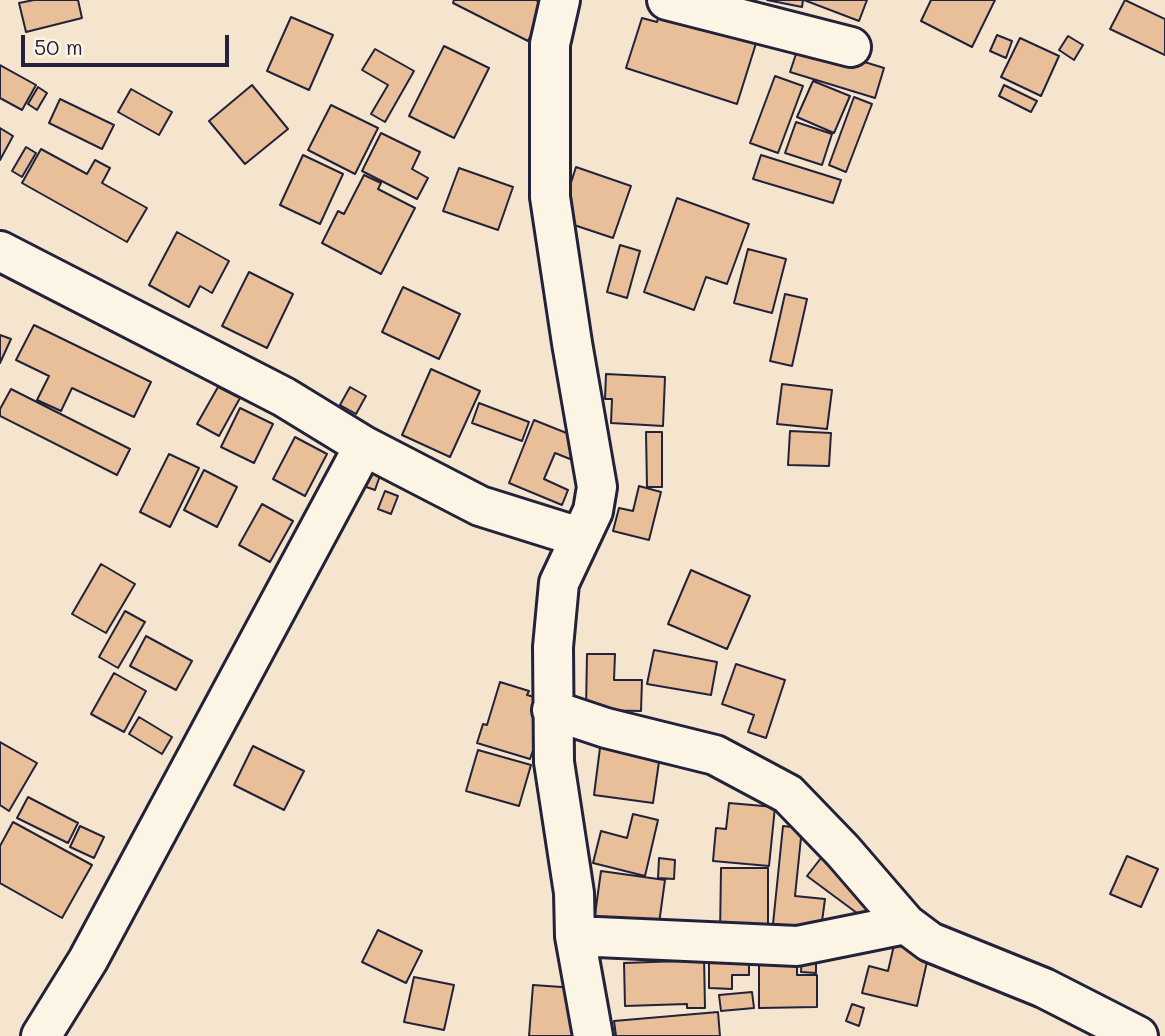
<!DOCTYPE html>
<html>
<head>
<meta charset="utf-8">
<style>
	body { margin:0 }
	#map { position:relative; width:1165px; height:1036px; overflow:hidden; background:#f6e5ce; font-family:Mali,sans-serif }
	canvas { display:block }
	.scale { position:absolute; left:21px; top:35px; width:208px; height:32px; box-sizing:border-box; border:4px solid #22223b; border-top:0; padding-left:9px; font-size:21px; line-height:24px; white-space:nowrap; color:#22223b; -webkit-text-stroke:5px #fcf5e5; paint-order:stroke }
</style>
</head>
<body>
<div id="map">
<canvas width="1165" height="1036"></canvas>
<div class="scale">50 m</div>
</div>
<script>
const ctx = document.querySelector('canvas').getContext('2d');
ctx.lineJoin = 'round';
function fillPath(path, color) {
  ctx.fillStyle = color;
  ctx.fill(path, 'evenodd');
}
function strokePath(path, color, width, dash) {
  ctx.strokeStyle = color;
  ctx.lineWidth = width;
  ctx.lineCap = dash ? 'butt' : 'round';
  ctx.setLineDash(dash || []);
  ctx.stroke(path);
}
const building = new Path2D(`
	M34 0H78L82 18 26 32 19 3Z
	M454 0H536L546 5 528 41 453 3Z
	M767 0H803L802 7Z
	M804 0H867L859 21Z
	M931 0H995L972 47 921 21Z
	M1125 0 1165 19V55L1110 29Z
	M662 6 758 37 737 104 626 68 642 18 657 22Z
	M291 17 333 35 309 90 267 71Z
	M997 35 1012 41 1006 58 990 51Z
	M1068 36 1083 45 1074 60 1059 50Z
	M1020 38 1059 56 1041 96 1001 77Z
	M800 42 884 68 875 98 790 72Z
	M444 46 489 68 454 138 409 116Z
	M375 49 414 71 385 122 371 114 388 85 362 70Z
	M0 65 36 85 22 110 0 98Z
	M775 76 803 86 778 153 750 143Z
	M813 81 850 96 834 133 797 117Z
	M252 85 288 129 245 164 209 121Z
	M1004 85 1037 101 1031 112 999 96Z
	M38 87 47 93 37 110 28 104Z
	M131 89 172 112 159 135 118 112Z
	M854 97 872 104 846 172 829 165Z
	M60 99 114 125 102 149 49 123Z
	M331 105 378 128 355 174 308 150Z
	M796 122 832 134 822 165 785 153Z
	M0 128 13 136 0 160Z
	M381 133 420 152 412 169 428 178 417 199 362 171Z
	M26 147 36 153 22 177 12 171Z
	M41 149 87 174 95 160 110 168 102 183 147 208 127 242 22 183Z
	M303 155 343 174 320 224 280 205Z
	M761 155 841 180 833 203 753 179Z
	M576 167 631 186 613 238 559 220Z
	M459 168 513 187 498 230 443 211Z
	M364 175 381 183 378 189 415 208 381 274 322 243 338 211 344 214Z
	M677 198 749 224 727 284 706 277 694 310 644 292Z
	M177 232 229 261 212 293 200 286 189 307 149 285Z
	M620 245 640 251 627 298 607 292Z
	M748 249 786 259 772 313 734 303Z
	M249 272 293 294 267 348 222 326Z
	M403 287 460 314 439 359 382 332Z
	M785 294 807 299 792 366 770 361Z
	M34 325 151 382 134 417 72 388 61 411 37 400 49 376 16 360Z
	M0 335 11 339 0 363Z
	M431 369 480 391 450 457 402 435Z
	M606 374 665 377 663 426 611 423 612 399H605Z
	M782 384 832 390 827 429 777 424Z
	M218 387 240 398 219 436 197 424Z
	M350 387 366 396 356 414 340 405Z
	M11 389 130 449 117 475 0 416V409Z
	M479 403 529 422 522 441 472 423Z
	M240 408 273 424 254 463 221 447Z
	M534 420 579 438 570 459 555 453 544 479 568 490 562 505 509 483Z
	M790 431 831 433 829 466 788 465Z
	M646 432H662V487H647Z
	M295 437 327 454 305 496 273 479Z
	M169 454 199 468 170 527 140 512Z
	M361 459 383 467 375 490 352 482Z
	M204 470 237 487 217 527 184 510Z
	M639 486 661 492 649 540 613 531 619 508 633 511Z
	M385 491 398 496 391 514 378 509Z
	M262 504 293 521 270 562 239 545Z
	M101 564 135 584 106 633 72 614Z
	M691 570 750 596 727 649 668 624Z
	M125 611 145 622 118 668 99 657Z
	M146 636 192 661 176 690 130 666Z
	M654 650 717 662 711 695 647 684Z
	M587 654H615L614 680H642L641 711 586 710Z
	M736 664 785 680 766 738 748 732 754 715 722 704Z
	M114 673 146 691 124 732 91 714Z
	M500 682 529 691 527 695 538 698 540 713 534 734 538 736 530 759 477 743 483 724 487 725Z
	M139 717 172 737 162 754 129 734Z
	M601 740 661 748 653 803 594 795Z
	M0 742 37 763 9 811 0 805Z
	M253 746 304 771 284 810 234 785Z
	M478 750 531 765 519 806 466 791Z
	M28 797 78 823 68 843 17 818Z
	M729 803 775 807 769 866 713 861 716 828 726 829Z
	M633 814 658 820 645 876 593 863 601 831 627 838Z
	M13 822 92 865 62 918 0 883V846Z
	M80 826 104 837 94 858 70 847Z
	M783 826 802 828 795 896 825 899 821 929 773 924Z
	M1127 856 1158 869 1141 907 1110 894Z
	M659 858 675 860 674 879 658 878Z
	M821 858 878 901 865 919 807 876Z
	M721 868H768V934L720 935Z
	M601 871 665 880 657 938 593 929Z
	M378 930 422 951 406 983 362 962Z
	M894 945 929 953 917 1006 862 993 869 966 888 971Z
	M704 956 705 1008H687V1004L625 1006 624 963 680 961V957Z
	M759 956H797V975H817V1007L759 1008Z
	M802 956H816V973L801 972Z
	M709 957 749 958V975H732V989L709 988Z
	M414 977 454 985 444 1030 404 1022Z
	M533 985 576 988 573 1036H529Z
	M752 992 754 1008 721 1011 719 995Z
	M852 1004 864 1008 859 1026 846 1021Z
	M718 1012 720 1036H616L614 1021Z`);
const minor = new Path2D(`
	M560 0 550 44V197L572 343 597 487 593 511 559 583 553 647 554 762 574 893 575 936 593 1036
	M667 0 851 47
	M0 251 284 397 364 446 480 506 579 537
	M552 710 606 728 715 755 788 794 843 851 906 924
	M575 936 797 946 906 924 930 942 1044 988 1138 1036
	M41 1036 88 960 364 446`);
fillPath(building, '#e8bf98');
strokePath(building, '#22223b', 2);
strokePath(minor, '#22223b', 44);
strokePath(minor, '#fcf5e5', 38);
</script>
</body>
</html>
